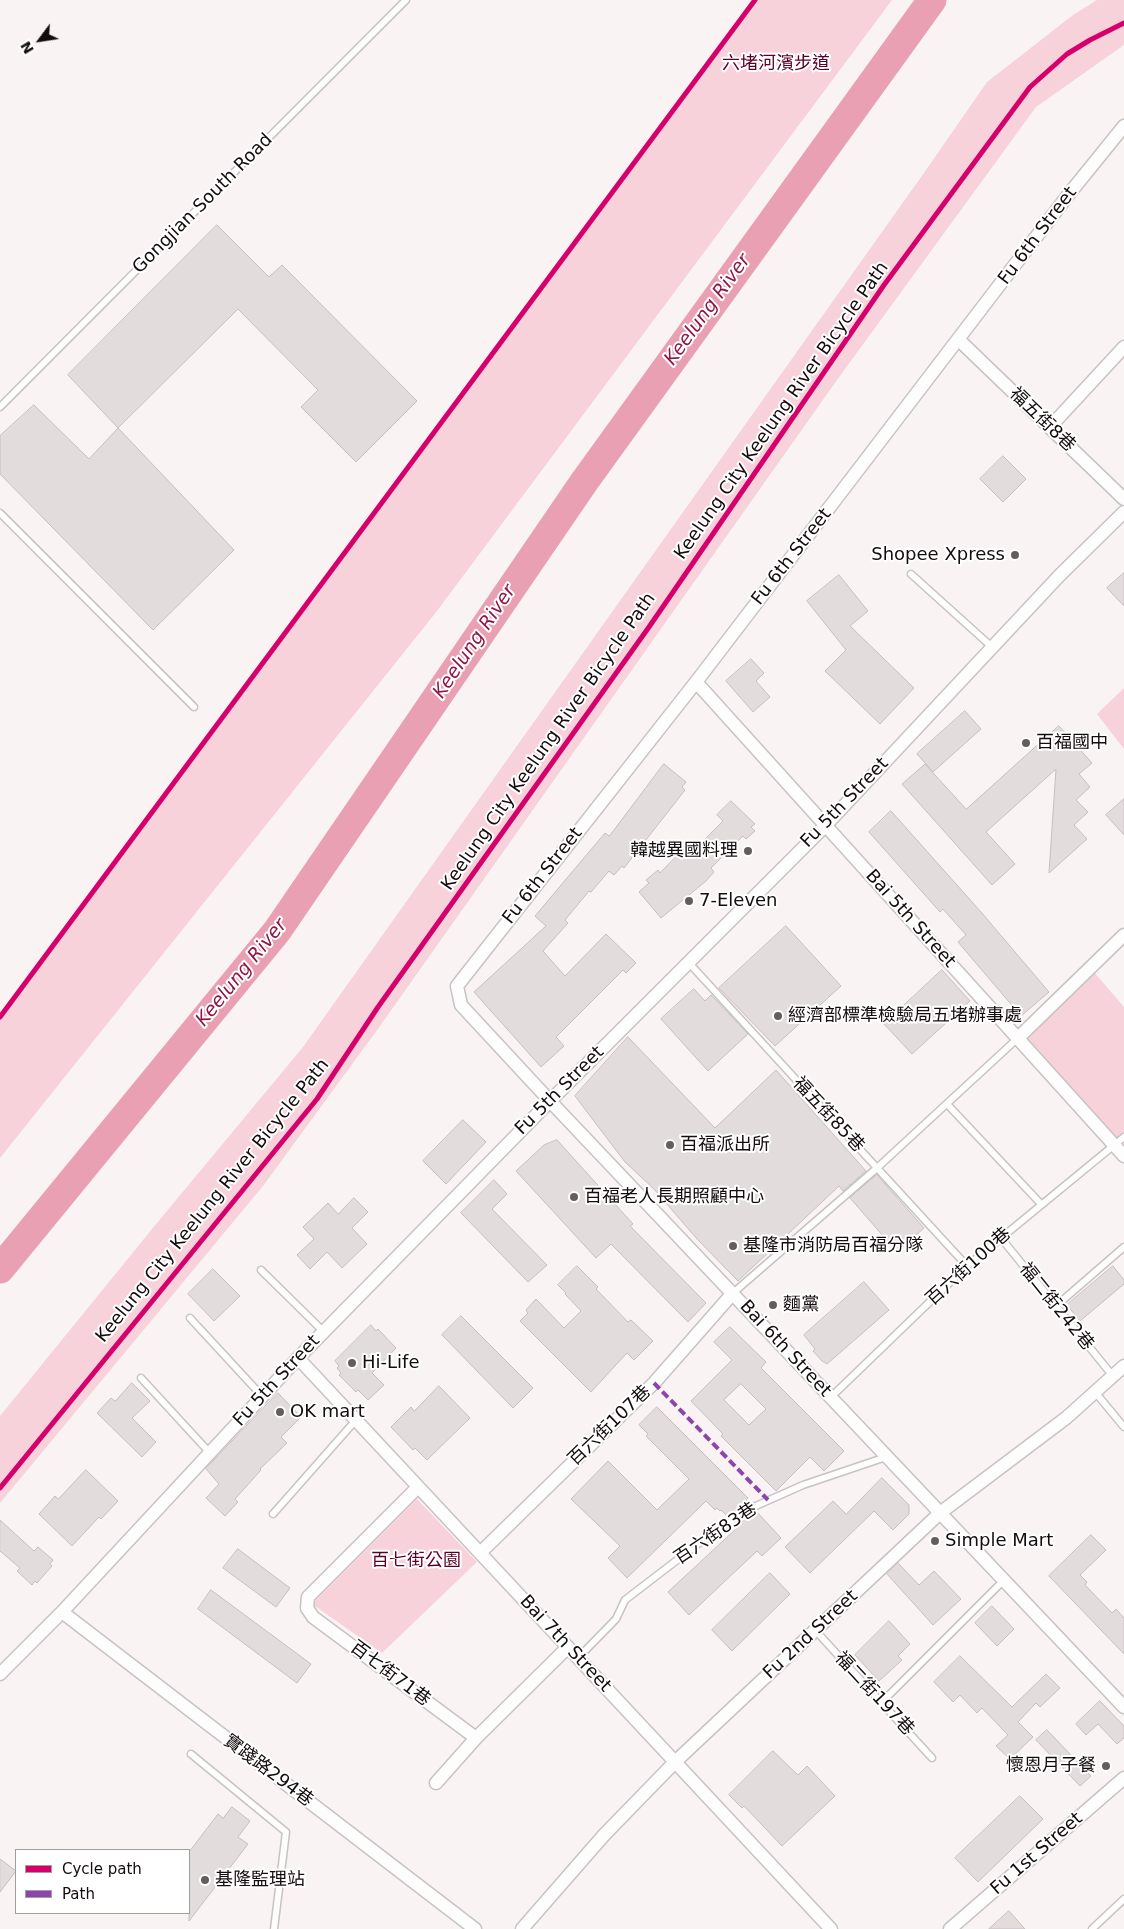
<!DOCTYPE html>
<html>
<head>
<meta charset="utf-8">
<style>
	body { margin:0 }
	#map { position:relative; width:1124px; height:1929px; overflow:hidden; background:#f9f3f4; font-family:"DejaVu Sans",sans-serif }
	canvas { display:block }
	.legend { position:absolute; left:15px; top:1849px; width:175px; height:65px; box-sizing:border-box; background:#fff; border:1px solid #a19e9f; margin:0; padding:6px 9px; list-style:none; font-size:15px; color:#140c0e }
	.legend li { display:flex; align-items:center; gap:10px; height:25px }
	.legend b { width:25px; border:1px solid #a19e9f }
	.north { position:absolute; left:15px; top:15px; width:50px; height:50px; -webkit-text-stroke:4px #fff; paint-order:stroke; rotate:239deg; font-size:14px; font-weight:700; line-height:20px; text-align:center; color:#140c0e }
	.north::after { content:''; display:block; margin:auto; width:18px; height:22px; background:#140c0e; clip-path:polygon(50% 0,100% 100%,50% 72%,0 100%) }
</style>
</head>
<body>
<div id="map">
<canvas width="1124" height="1929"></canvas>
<ul class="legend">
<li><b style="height:6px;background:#d6006c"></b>Cycle path</li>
<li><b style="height:6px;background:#8e44ad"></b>Path</li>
</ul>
<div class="north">N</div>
</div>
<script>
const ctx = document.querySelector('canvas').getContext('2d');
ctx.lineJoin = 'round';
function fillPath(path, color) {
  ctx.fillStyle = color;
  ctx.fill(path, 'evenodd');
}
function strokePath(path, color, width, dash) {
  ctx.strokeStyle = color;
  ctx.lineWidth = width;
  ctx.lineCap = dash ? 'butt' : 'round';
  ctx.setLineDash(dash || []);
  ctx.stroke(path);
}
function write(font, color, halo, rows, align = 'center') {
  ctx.font = font + ' "DejaVu Sans","Noto Sans TC",sans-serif';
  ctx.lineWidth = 4;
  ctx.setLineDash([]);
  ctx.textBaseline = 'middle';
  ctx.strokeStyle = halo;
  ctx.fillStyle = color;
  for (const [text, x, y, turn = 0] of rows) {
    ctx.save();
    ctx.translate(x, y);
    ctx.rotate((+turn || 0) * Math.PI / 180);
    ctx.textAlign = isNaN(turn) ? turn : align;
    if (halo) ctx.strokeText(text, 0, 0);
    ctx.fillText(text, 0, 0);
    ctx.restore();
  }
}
const green = new Path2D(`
	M755 0H892L437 611 0 1158V1017Z
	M1097 0H1124V45L1036 107 837 380 380 1026 263 1186 0 1503V1416L152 1229 303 1047 926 170 987 82 1073 15Z
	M1124 688V749L1097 714Z
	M1093 971 1124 1007V1137L1114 1144 1018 1038Z
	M417 1499 477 1562 382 1653 312 1604Z`);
const river = new Path2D(`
	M0 1269 277 931 584 482 932 0`);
const building = new Path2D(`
	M217 225 269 277 282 265 417 401 356 462 301 407 318 390 238 309 118 428 68 375Z
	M34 405 89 459 118 428 234 550 153 630 0 474V436Z
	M1003 456 1026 479 1003 502 980 479Z
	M1124 573V606L1107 588Z
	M839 575 868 611 850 626 914 688 880 724 825 671 846 650 807 601Z
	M751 659 764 673 756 681 770 697 753 712 726 681Z
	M965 711 981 729 933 772 917 754Z
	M1059 726 1092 763 1079 774 1090 787 1076 800 1088 812 1074 825 1087 839 1049 873 1056 769 986 832 1015 864 992 885 902 784 925 764 966 809Z
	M664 764 686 782 682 787 685 790 624 868 622 866 614 875 609 871 591 892 589 891 565 920 568 923 543 951 565 976 606 934 636 963 626 973 623 970 556 1037 564 1046 541 1067 474 992 546 926 535 916 605 833 609 836Z
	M1124 799V835L1106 815Z
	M731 801 755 824 751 827 755 831 746 839 743 836 711 868 714 872 706 881 661 918 639 892 649 883 646 880 658 870 660 873 689 843 695 849 723 821 717 815Z
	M891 811 981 912 1049 992 1021 1016 958 942 966 935 943 909 940 912 869 832Z
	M786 926 841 986 775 1046 719 988Z
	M942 970 970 1001 912 1054 884 1024Z
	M694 989 705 1001 711 995 748 1034 708 1071 661 1019Z
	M628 1037 715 1128 776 1070 866 1171 843 1191 839 1186 738 1281 697 1239 654 1189 625 1162 575 1096Z
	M463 1120 486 1142 446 1184 423 1161Z
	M557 1140 633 1224 630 1226 706 1303 688 1322 611 1244 596 1258 516 1171 544 1145Z
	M877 1175 924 1228 897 1252 850 1198Z
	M494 1180 507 1194 492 1209 547 1265 528 1282 461 1213Z
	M354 1198 368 1212 352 1228 367 1244 342 1268 327 1252 310 1269 297 1255 314 1239 303 1227 328 1203 338 1214Z
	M577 1266 598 1287 596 1289 628 1322 631 1320 653 1341 634 1360 627 1353 591 1392 520 1321 528 1313 526 1310 536 1299 564 1328 581 1311 565 1294 566 1293 558 1285Z
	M1113 1266 1124 1280V1284L1080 1321 1067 1305Z
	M213 1269 240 1296 214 1321 188 1294Z
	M864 1282 889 1310 827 1364 822 1361 813 1351 815 1349 804 1335Z
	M461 1316 533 1388 513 1408 442 1335Z
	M371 1325 376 1331 378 1329 396 1348 372 1373 384 1385 368 1400 358 1390 356 1392 339 1375 341 1373 337 1368 339 1366 335 1361Z
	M730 1327 766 1362 761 1368 844 1451 824 1471 810 1457 776 1491 721 1436 723 1434 691 1401 732 1360 714 1342ZM741 1384 766 1409 749 1425 724 1400Z
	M132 1383 150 1401 132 1418 156 1442 142 1457 97 1413 111 1398 115 1401Z
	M439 1386 470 1418 427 1460 415 1448 413 1450 391 1427 411 1407 414 1411Z
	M278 1393 301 1417 281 1437 287 1443 260 1469 261 1470 235 1499 238 1502 225 1516 206 1498 219 1484 206 1469Z
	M657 1407 748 1498 746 1500 749 1503 728 1517 721 1510 720 1511 717 1508 715 1510 706 1501 627 1578 608 1558 620 1546 571 1499 608 1461 657 1510 689 1479 646 1436 648 1434 639 1425Z
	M86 1470 118 1501 101 1519 99 1517 72 1546 39 1514 55 1496 58 1499Z
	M882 1478 909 1505V1514L893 1530 874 1511 810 1573 785 1547 833 1501 846 1514Z
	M756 1511 781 1538 762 1556 757 1551 689 1615 668 1592 738 1527 735 1524Z
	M0 1520 34 1551 38 1547 53 1560 50 1564 52 1566 37 1583 35 1581 32 1585 17 1571 20 1568 0 1551Z
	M1091 1535 1106 1550 1080 1575 1087 1582 1085 1585 1112 1613 1116 1609 1124 1618V1654L1049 1576Z
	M238 1549 290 1588 276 1607 223 1568Z
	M898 1563 919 1585 934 1571 961 1599 933 1625 887 1574Z
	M770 1573 790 1594 732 1651 712 1630Z
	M211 1590 311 1664 297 1683 198 1609Z
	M992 1606 1014 1629 997 1646 975 1623Z
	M889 1621 910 1644 898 1656 902 1660 879 1681 855 1655Z
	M960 1656 1012 1707 1046 1674 1060 1688 1040 1707 1036 1703 1018 1722 1033 1737 1010 1759 996 1746 1008 1735 982 1708 977 1713 960 1695 953 1702 934 1682Z
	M1100 1701 1124 1726V1738L1117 1744 1098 1724 1086 1735 1076 1724Z
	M1047 1730 1091 1776 1080 1786 1036 1740Z
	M773 1751 798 1775 807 1766 835 1796 782 1846 744 1806 742 1808 729 1795Z
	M1020 1796 1043 1819 978 1882 955 1858Z
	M232 1807 250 1821 238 1837 248 1844 189 1921V1852L218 1814 223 1818Z
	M0 1859 16 1871 0 1892Z
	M1009 1911 1025 1929H989Z`);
const service = new Path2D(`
	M0 407 406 0
	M0 513 194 707
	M911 574 992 647
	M689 963 967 1266
	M947 1104 1041 1204
	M1001 1238 1112 1375
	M261 1270 324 1332
	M733 1293 877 1168 1018 1038
	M1056 1306 1124 1247
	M190 1318 262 1396
	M141 1378 210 1453
	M1095 1392 1124 1427
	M830 1398 967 1266 1124 1137
	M273 1514 356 1420
	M815 1630 932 1758
	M578 1658 616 1619 625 1600 698 1544 749 1509 803 1485 886 1457
	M881 1703 1004 1580
	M191 1754 286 1832 274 1929
	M1092 1929 1124 1899`);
const minor = new Path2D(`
	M1124 126 1069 194 696 682 457 986 461 1005 550 1101 1124 1707
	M959 340 1124 499
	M1050 427 1124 347
	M696 682 1124 1156
	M1018 1038 1124 935
	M298 1358 831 1929
	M418 1487 308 1597 307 1608 313 1617 476 1738
	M480 1553 654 1383 733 1293
	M62 1612 475 1929
	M0 1674 62 1612 298 1358 550 1101 826 825 1059 576 1124 512
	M436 1783 476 1738 568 1647
	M522 1929 604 1835 675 1762 940 1513 1066 1418 1124 1366
	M950 1929 1124 1778`);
const quiet = new Path2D(`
	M654 1383 768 1500`);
const cycleway = new Path2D(`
	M0 1017 755 0
	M0 1488 317 1099 378 1007 649 627 884 285 1030 87 1067 54 1090 40 1124 23`);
const markers = [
	[1015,555,5,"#645d5e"],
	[1026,743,5,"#645d5e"],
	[748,851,5,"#645d5e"],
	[689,901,5,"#645d5e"],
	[778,1016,5,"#645d5e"],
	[670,1145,5,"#645d5e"],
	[574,1197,5,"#645d5e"],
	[733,1246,5,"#645d5e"],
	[773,1305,5,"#645d5e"],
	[352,1363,5,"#645d5e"],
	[280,1412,5,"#645d5e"],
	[935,1541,5,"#645d5e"],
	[1106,1766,5,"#645d5e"],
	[205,1880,5,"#645d5e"]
];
const parkNames = [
	["六堵河濱步道",776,64],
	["百七街公園",416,1561]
];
const streetNames = [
	["Gongjian South Road",203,204,-45],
	["Fu 6th Street",1038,236,-53],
	["Keelung City Keelung River Bicycle Path",782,411,-55],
	["福五街8巷",1042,420,44],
	["Fu 6th Street",792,557,-52],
	["Keelung City Keelung River Bicycle Path",549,742,-55],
	["Fu 5th Street",845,803,-46],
	["Fu 6th Street",543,876,-52],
	["Bai 5th Street",910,919,48],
	["Fu 5th Street",560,1091,-45],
	["福五街85巷",828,1115,47],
	["Keelung City Keelung River Bicycle Path",213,1201,-51],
	["百六街100巷",969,1267,-42],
	["福二街242巷",1056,1307,51],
	["Bai 6th Street",785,1349,47],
	["Fu 5th Street",277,1381,-47],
	["百六街107巷",610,1426,-44],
	["百六街83巷",716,1534,-34],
	["Fu 2nd Street",811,1635,-43],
	["Bai 7th Street",565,1644,47],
	["百七街71巷",390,1674,37],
	["福二街197巷",874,1694,47],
	["實踐路294巷",268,1771,37],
	["Fu 1st Street",1037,1854,-41]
];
const poiNames = [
	["Shopee Xpress",1005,555,"right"],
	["百福國中",1036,743],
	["韓越異國料理",738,851,"right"],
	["7-Eleven",699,901],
	["經濟部標準檢驗局五堵辦事處",788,1016],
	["百福派出所",680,1145],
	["百福老人長期照顧中心",584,1197],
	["基隆市消防局百福分隊",743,1246],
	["麵黨",783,1305],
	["Hi-Life",362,1363],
	["OK mart",290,1412],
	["Simple Mart",945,1541],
	["懷恩月子餐",1096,1766,"right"],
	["基隆監理站",215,1880]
];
const waterNames = [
	["Keelung River",708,310,-54],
	["Keelung River",475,642,-56],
	["Keelung River",242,973,-51]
];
fillPath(green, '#f8d2db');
strokePath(river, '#e8a0b2', 29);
fillPath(building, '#e3dcdd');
strokePath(building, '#c6bec0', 1);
strokePath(service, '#c9c2c3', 9);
strokePath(minor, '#c9c2c3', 15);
strokePath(service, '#fefdfd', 6);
strokePath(minor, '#fefdfd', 12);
strokePath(quiet, '#8e44ad', 4, [8, 4]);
strokePath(cycleway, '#d6006c', 5);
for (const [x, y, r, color] of markers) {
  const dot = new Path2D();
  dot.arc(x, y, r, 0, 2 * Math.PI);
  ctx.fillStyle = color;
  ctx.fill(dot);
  strokePath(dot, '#fff', 2);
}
write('18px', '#5c0028', '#fff', parkNames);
write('18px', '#140c0e', '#fff', streetNames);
write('18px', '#140c0e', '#fff', poiNames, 'left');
write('italic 19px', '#8f1545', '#fff', waterNames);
</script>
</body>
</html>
